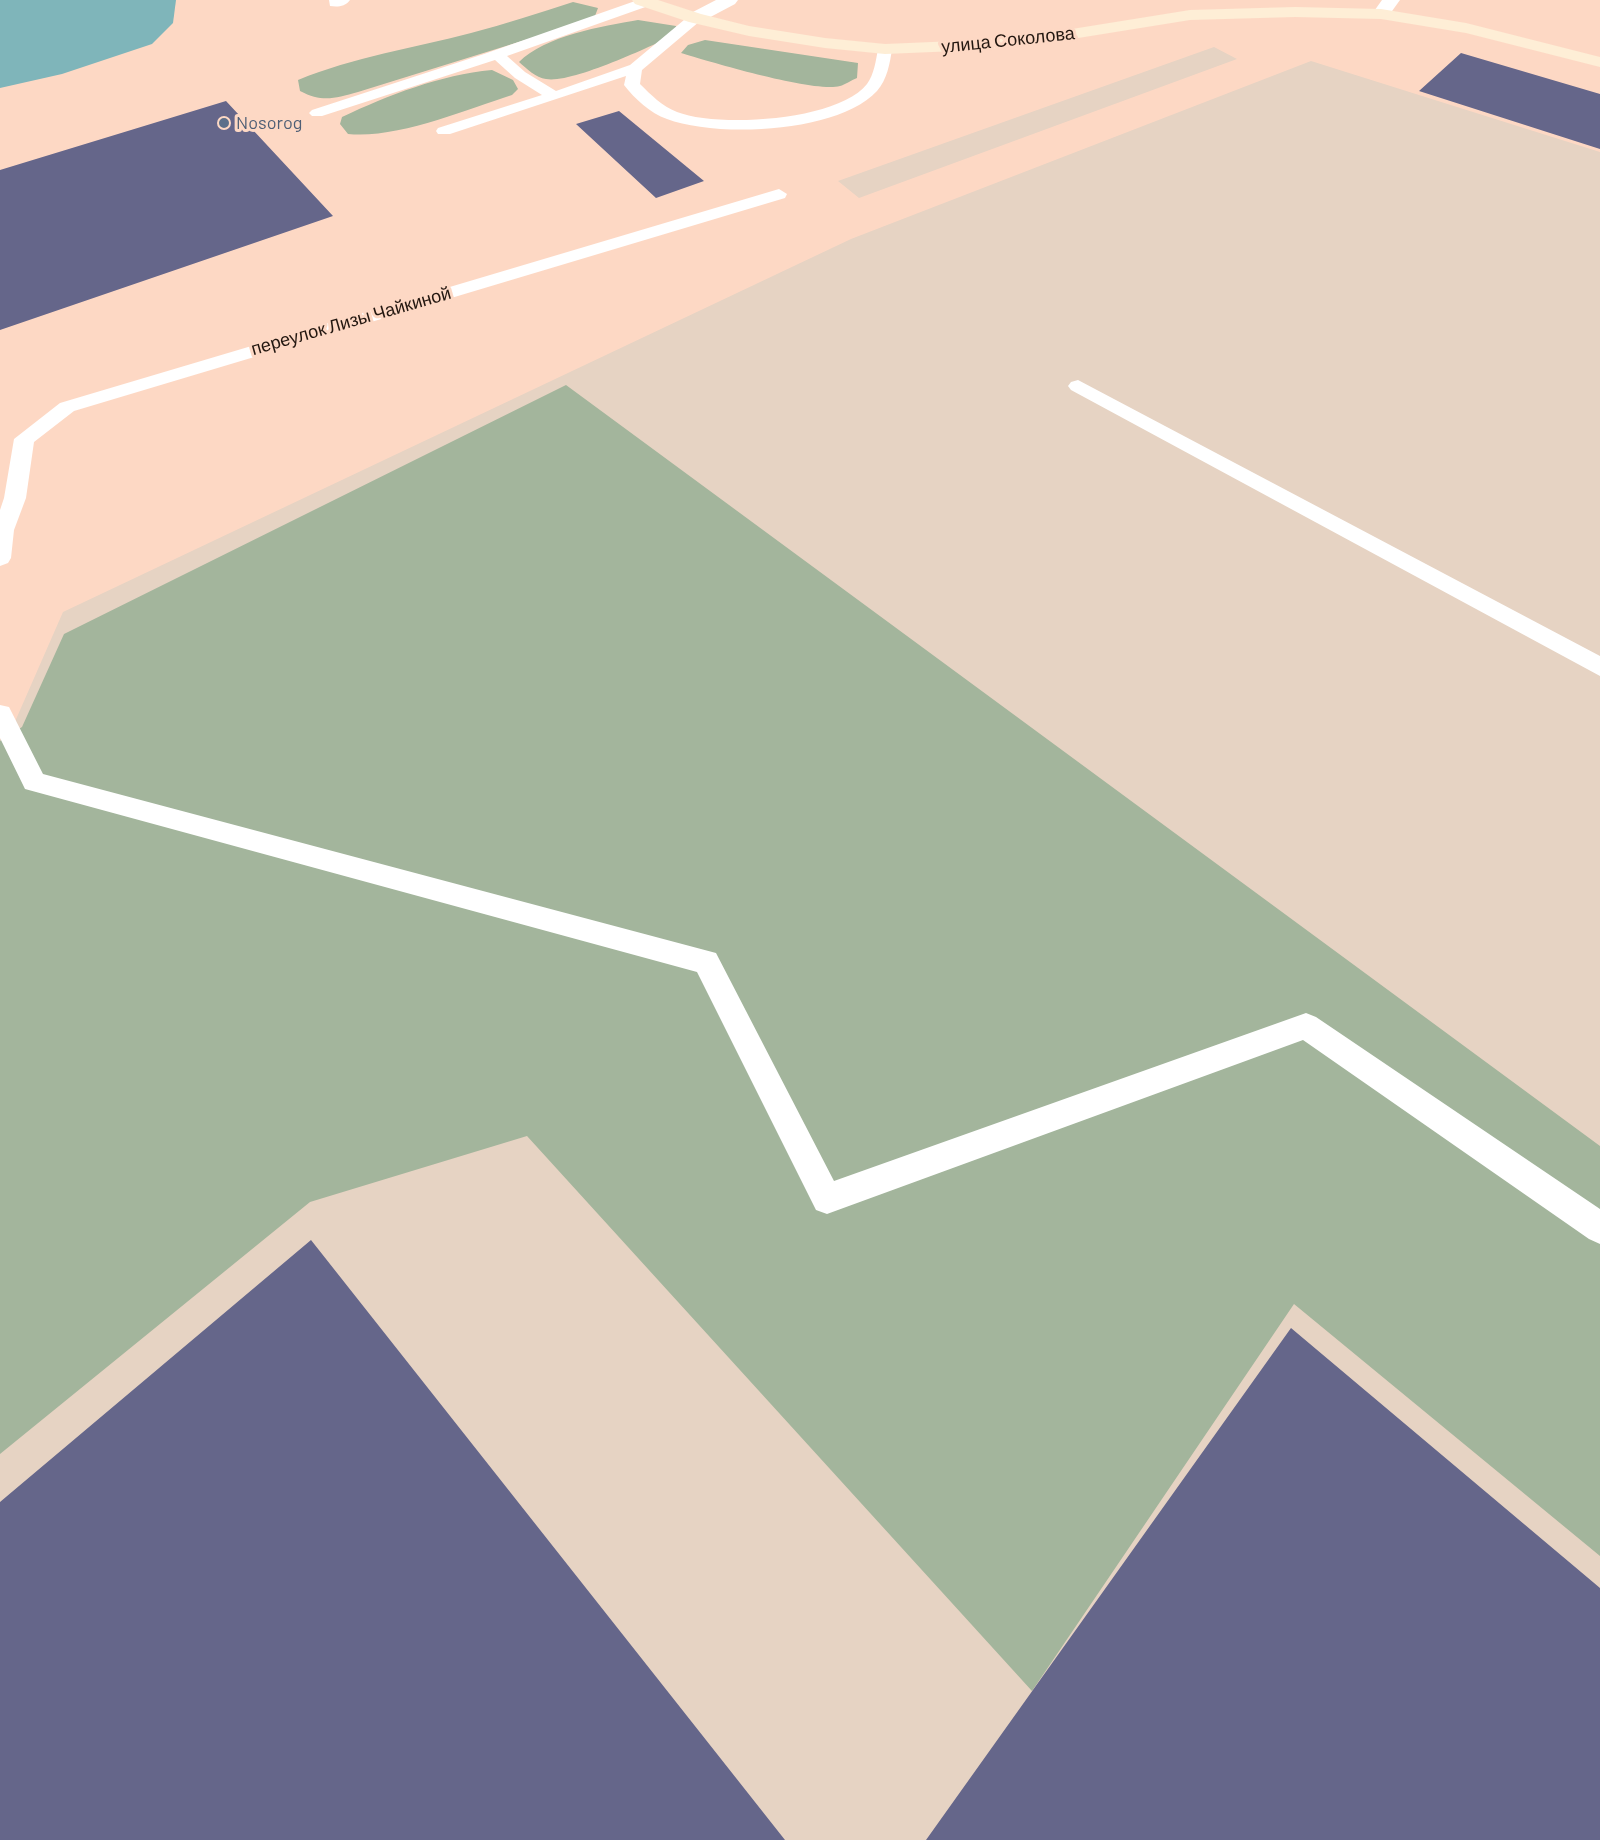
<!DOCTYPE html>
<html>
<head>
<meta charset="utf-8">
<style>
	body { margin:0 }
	canvas { display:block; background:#fdd8c4 }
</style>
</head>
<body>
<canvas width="1600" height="1840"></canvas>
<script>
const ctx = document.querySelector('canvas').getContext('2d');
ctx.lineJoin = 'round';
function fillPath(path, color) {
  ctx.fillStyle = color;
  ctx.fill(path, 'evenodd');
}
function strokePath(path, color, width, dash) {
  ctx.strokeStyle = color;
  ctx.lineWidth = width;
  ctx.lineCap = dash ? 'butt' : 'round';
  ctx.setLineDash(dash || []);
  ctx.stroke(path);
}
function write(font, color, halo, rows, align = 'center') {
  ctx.font = font + ' Barlow,sans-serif';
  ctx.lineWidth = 6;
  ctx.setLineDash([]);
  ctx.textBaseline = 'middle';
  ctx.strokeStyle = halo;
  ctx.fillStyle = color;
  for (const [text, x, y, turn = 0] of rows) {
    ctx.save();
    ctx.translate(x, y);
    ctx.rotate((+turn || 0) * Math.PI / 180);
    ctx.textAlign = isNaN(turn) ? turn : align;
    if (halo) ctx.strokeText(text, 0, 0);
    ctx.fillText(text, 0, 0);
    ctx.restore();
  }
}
const industrial = new Path2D(`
	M1214 47 1237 59 859 198 838 181Z
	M1311 61 1600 152V1840H0V739L10 733 63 612 851 239Z`);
const green = new Path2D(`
	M573 2 598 8 595 16 551 32 358 92C335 98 323 103 300 91L298 80C354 57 413 48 471 33 505 24 539 13 573 2Z
	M638 20 676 26 679 33C653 45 572 84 546 79 536 78 526 68 519 62 545 36 602 26 638 20Z
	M705 40 858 63 857 78C851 80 845 85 840 86 814 93 711 62 681 53L688 45Z
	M492 70 513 80 518 89 512 95C465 110 397 139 348 134L340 124 342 117C389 95 440 75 492 70Z
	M566 385 1600 1146V1556L1294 1304 1032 1691 527 1136 310 1202 0 1454V741L22 727 64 634Z`);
const water = new Path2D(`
	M0 0H176L173 23 152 44 62 74 0 88Z`);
const building = new Path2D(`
	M1461 53 1600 94V149L1419 91Z
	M226 101 333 216 0 330V170Z
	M619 111 704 181 656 198 576 124Z
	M311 1240 785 1840H0V1502Z
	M1291 1328 1600 1588V1840H926Z`);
const service = new Path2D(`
	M638 0 653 2 651 5 507 56 525 72 556 91 630 65 690 15H700L702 18 700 21 642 70 640 84C651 95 662 106 677 112 718 128 838 121 867 84 874 75 876 60 878 49L885 45 892 49C890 63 887 80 877 91 839 133 717 138 667 119 650 113 635 99 624 85L626 76 450 134H438L436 131 438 128 542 95 515 78 495 60 322 116H312L309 113 312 110 484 54Z
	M779 189 787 194 785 198 74 411 34 442 26 498 14 530 11 558 8 563 0 566V510L4 498 14 439 60 403Z
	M1078 380 1600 656V676L1071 390 1068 386 1071 382Z
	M0 705 9 707 43 774 716 953 834 1181 1306 1013 1316 1017 1600 1209V1244L1589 1239 1303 1040 827 1214 816 1210 697 972 25 789 0 738Z`);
const minor = new Path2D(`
	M329 0H350C345 7 337 7 330 6Z
	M716 0H738L735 4 701 22H689L686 18 689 14Z
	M1382 0H1400L1387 18H1375L1372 14Z`);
const secondary = new Path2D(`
	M632 0H658L701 14 749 26 825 38 885 44 980 40 1072 29 1190 10 1295 7 1381 9 1466 23 1600 57V67L1466 33 1381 19 1295 17 1190 20 1072 39 980 50 885 54 825 48 749 36 689 22 635 4Z`);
const markers = [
	[224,123,6,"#5c6f8a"]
];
const farStreetnames = [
	["улица Соколова",1008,40,-6],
	["переулок Лизы Чайкиной",351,321,-16]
];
const farServicenames = [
	["Nosorog",236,123]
];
fillPath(industrial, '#e6d3c3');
fillPath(green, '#a3b59c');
fillPath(water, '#7fb5ba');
fillPath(building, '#65668a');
fillPath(service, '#fff');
fillPath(minor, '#fff');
fillPath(secondary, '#feeed6');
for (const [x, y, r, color] of markers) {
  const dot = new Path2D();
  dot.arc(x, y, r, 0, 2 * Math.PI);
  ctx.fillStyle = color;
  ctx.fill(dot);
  strokePath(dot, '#fdd8c4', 2);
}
write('18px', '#231710', '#fdd8c4', farStreetnames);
write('18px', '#4e5e75', '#fdd8c4', farServicenames, 'left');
</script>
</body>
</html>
